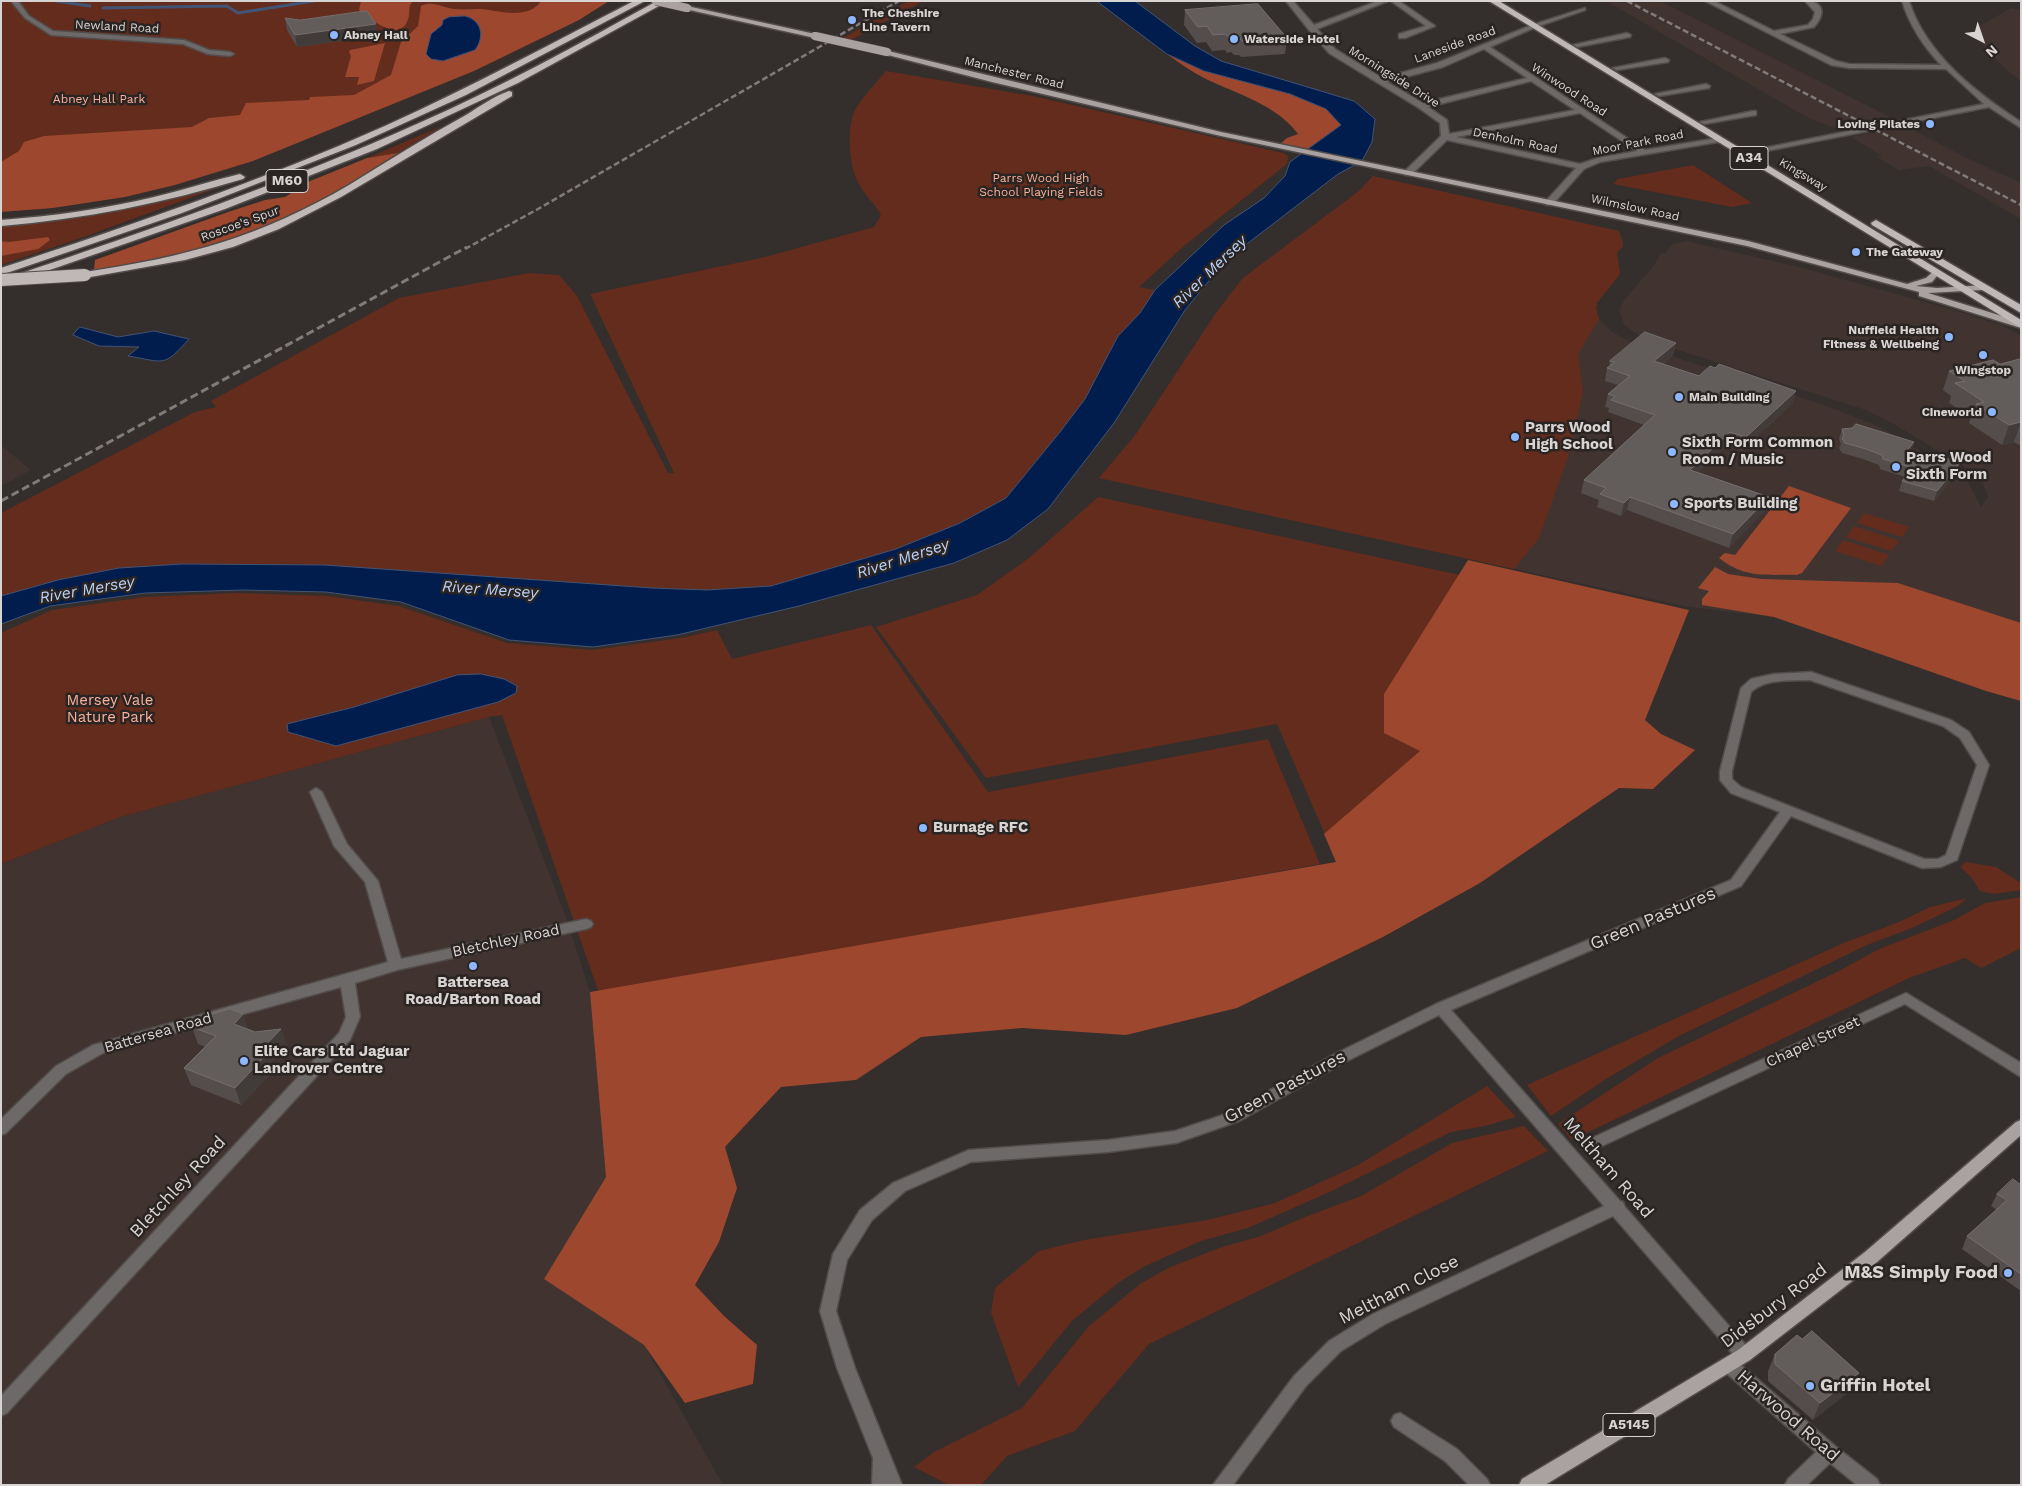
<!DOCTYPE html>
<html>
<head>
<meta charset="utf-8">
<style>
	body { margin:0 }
	#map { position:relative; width:2022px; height:1486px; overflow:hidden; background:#342e2c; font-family:"Work Sans",sans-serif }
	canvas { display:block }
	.frame { position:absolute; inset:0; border:2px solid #d8d4d3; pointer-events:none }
	.north { position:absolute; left:1957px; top:15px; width:50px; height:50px; -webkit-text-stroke:4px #2a2422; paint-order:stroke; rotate:139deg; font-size:14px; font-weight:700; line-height:20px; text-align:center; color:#d8d4d3 }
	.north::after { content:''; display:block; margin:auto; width:18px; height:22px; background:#d8d4d3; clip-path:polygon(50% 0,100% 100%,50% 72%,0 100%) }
</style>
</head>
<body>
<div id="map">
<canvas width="2022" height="1486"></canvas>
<div class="frame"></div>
<div class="north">N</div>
</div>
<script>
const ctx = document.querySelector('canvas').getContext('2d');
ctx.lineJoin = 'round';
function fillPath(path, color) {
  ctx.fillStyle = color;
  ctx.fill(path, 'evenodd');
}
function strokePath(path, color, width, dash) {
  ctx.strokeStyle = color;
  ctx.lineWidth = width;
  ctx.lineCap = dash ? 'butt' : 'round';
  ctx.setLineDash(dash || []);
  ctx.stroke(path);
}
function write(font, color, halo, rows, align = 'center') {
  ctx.font = font + ' "Work Sans",sans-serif';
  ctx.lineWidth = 5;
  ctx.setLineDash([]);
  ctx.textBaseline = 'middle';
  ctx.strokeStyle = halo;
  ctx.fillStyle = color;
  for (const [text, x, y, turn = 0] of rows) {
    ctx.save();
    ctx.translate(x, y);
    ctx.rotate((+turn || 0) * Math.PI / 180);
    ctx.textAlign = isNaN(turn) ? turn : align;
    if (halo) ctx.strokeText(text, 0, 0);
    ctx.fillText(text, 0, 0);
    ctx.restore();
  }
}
const built = new Path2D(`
	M1606 1H1660L1894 119 1838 129 1810 119Z
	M2011 8 2021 10V82L2001 65 1981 42 1978 36 1979 29 1983 24Z
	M1906 126 1965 157 2021 183V219L1929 166 1899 170 1876 157 1882 156 1851 137Z
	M1373 176 1619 231 1623 240V246L1617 253 1620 274 1597 303 1596 308 1599 319 1612 332 1637 345 1824 405 1878 426 1966 478 1981 507 1988 497 1981 479 1971 471 1892 423 1866 410 1644 339 1624 325 1619 310 1625 299 1655 264 1661 253 1665 254 1669 247 1673 244 1686 241 1799 267 1954 310 2003 326 2021 336V701L1986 691 1774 617 1689 607 1099 478 1136 434 1216 313 1243 278 1359 191Z
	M1 445 31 470 1 486Z
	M489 717 564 912 609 1050 606 1177 544 1279 644 1345 723 1485H1V864L120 817Z`);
const green = new Path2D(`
	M1 1H603L513 49 1 208Z
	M908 1H923L851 40 843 38Z
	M886 71 1033 96 1283 153 1288 156 1287 164 1184 246 1139 287 1155 290 1140 313 1118 336 1085 399 1060 432 1006 498 960 523 896 549 771 586 707 590 652 588 325 565 182 564 119 568 58 580 1 596V513L195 412 216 407 211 401 399 298 529 273 559 275 577 296 668 473H674L590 294 765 257 874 227 881 215C875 204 865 196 859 184 849 167 846 128 855 110 863 96 876 83 886 71Z
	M442 126 398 153 367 158Z
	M1693 165 1752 203 1732 207 1613 184 1618 179Z
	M1373 176 1619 231 1623 246 1617 253 1620 274 1597 303 1596 309 1599 319 1578 354 1583 392 1568 457 1539 538 1514 569 1099 478 1136 434 1216 313 1243 278 1359 191Z
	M239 180 81 238 1 265V256L26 251 9 242 1 241V225C83 218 161 203 239 180Z
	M1098 497 1474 578 1522 761 1337 862 1277 724 986 778 876 627 977 595 1029 558Z
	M1864 513 1909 527 1902 537 1857 523Z
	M1854 526 1899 541 1891 551 1846 537Z
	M1843 540 1889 555 1881 566 1835 551Z
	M237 593 327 596 399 606 507 643 592 650 681 638 717 630 732 659 871 625 988 792 1268 739 1320 864 599 993 502 715 489 717 120 817 1 864V633L52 610 145 597Z
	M1966 862 1996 867 2021 883V890L1994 894 1980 891 1971 877 1960 867Z
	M2021 897V948L1981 968 1965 958 1909 978 1572 1140 1558 1124 1658 1058 1839 971 1879 949 1954 920 1985 903Z
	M1967 898 1958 906 1912 928 1867 945 1679 1036 1606 1079 1551 1116 1527 1085 1846 942 1899 922 1930 907Z
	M1487 1086 1516 1117 1485 1126 1451 1132 1334 1190 1248 1228 1201 1241 1143 1267 1118 1283 1072 1321 1018 1387 991 1313 995 1288 1039 1251 1084 1240 1207 1220 1275 1203 1358 1165Z
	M1524 1126 1548 1151 1149 1344 1075 1431 1007 1456 981 1485H949L914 1467 934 1452 1022 1408 1089 1326 1140 1284 1168 1268 1222 1247 1261 1236 1305 1217 1361 1196 1452 1143Z`);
const forest = new Path2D(`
	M361 1H413C407 7 411 12 408 19 401 44 370 19 359 10Z
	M541 1H609L579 20 474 71 253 161 175 185 125 197 53 208 1 212V162L19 151 24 142 44 136 192 127 209 118 240 115 246 103 309 100 310 97 354 95 391 75 401 42 418 26 421 6C433 0 443 8 454 9 463 10 473 9 482 9 499 11 529 20 541 1Z
	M385 43 374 81 357 85 359 77H345L351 56 349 52 350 50Z
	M1167 54 1204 71 1290 94 1326 109 1341 125 1306 150 1280 144 1287 138 1298 134C1277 105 1237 94 1206 79 1192 72 1179 63 1167 54Z
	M398 153C361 176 325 201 285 219 225 246 160 263 94 270L95 260 228 212 265 200 285 197 293 192 288 190 367 158Z
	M48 237 50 240 38 249 1 256V241L9 242Z
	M1789 486 1851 508 1802 573 1797 575C1765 574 1746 579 1719 558L1725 553 1735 555Z
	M1468 560 1689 610 1645 720 1661 734 1695 750 1653 789 1619 788 1480 883 1383 937 1237 1008 1126 1035 1022 1028 921 1037 856 1080 781 1087 725 1147 737 1188 719 1242 695 1285 724 1316 757 1345 753 1384 685 1403 644 1345 544 1279 606 1177 590 992 1336 862 1324 834 1420 751 1384 733V694Z
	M1715 567 1728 574 1761 579 1898 583 2021 623V701L1986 691 1774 617 1702 605V599L1709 591 1698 588Z`);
const water = new Path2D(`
	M1097 1H1135L1195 46 1221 61 1354 101 1375 119 1372 142 1362 161 1338 174 1226 260 1185 310 1114 423 1048 509 1007 540 954 563 799 606 677 635 593 647 509 640 401 602 326 592 243 590 145 593 50 606 1 624V596L58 580 119 568 182 564 325 565 652 588 707 590 771 586 896 549 960 523 1006 498 1060 432 1085 399 1118 336 1140 313 1155 290 1224 225 1264 198 1285 176 1290 162 1341 125 1326 109 1290 94 1204 71 1167 54Z
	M465 16C482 20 485 37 475 50L443 61 431 59 426 54 431 34 442 25 443 20 449 17Z
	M80 327 118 337 154 331 189 339C163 368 165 362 128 356L139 347 99 346 73 335Z
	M481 674 504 679 517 686 516 693 498 702 336 746 288 732 287 724 354 707 457 675Z`);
const stream = new Path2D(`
	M56 1 90 6
	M103 8 227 6 238 13 314 1`);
const minor = new Path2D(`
	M11 1H18L29 16 53 31 184 40 209 50 230 52 234 54 230 56 208 54 183 44 51 35 25 18Z
	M1286 1H1293L1314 25 1378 1H1388L1317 29 1335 49 1382 78 1437 63 1532 25 1585 8V10L1536 27 1490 47 1645 150 1718 138 1722 140 1718 142 1600 162 1584 169 1552 205H1546V201L1576 168 1447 140 1411 175H1405V171L1441 136 1440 123 1419 108 1329 53 1309 30ZM1484 49 1527 78 1423 103 1387 82 1443 67ZM1531 81 1575 110 1449 134 1447 120 1428 107ZM1580 113 1637 151 1598 158 1580 164 1456 137Z
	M1391 1H1399L1435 26 1405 38H1399V34L1426 26Z
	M1705 1H1714L1774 31 1808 25 1813 19 1815 12 1805 1C1824 1 1826 14 1814 27L1780 34 1836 61 1849 64 1941 65C1923 46 1910 26 1902 1H1909C1926 54 1975 92 2021 122V128L1989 107 1751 154V150H1754L1984 104 1946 69 1849 68 1831 65Z
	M1627 33 1631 35 1630 37 1577 47 1573 45Z
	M1665 58 1669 60 1668 62 1617 70 1613 68Z
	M1706 84 1710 86 1709 88 1659 96 1655 94Z
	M1753 111H1756V115L1704 124 1700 122Z
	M1811 672 1951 720 1969 732 1989 765 1957 860 1941 867 1922 868 1791 816 1741 886 1451 1010 1620 1201 1623 1202 1625 1207 1750 1350 1753 1355 1750 1360 1744 1362 1738 1360 1613 1216 1385 1324 1341 1351 1306 1386 1233 1485H1213L1294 1376 1329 1341 1373 1314 1604 1206 1439 1015 1343 1063 1239 1121 1176 1143 1108 1152 971 1162 905 1191 872 1220 847 1260 836 1311 855 1368 902 1485H872L873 1458 837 1368 820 1311 833 1254 860 1210 893 1183 969 1150 1108 1140 1175 1131 1229 1113 1333 1055 1436 1004 1731 880 1780 812 1731 793 1720 780V771L1741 688 1751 679 1755 678 1774 674ZM1810 680 1943 726 1960 738 1977 765 1946 855 1938 859H1924L1741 787 1732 779V771L1751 692C1766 678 1790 681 1810 680Z
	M316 788 322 792 347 844 378 881 401 959 586 919 591 921 593 924 591 927 586 929 397 970 355 983 360 1017 350 1040 7 1413 1 1416V1396L339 1033 346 1017 341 987 103 1053 66 1074 6 1133 1 1135V1119L56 1066 93 1045 388 962 365 882 334 846 310 792Z
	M1906 993 2021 1063V1077L1905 1004 1602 1146 1597 1148 1592 1146 1589 1142 1592 1138Z
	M1729 1358 1735 1360 1835 1446 1877 1479 1880 1485H1857L1830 1463 1807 1485H1785L1788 1479 1816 1452 1723 1370 1720 1365 1723 1360Z
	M1400 1413 1457 1449 1487 1479 1490 1485H1469L1445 1461 1394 1427 1391 1421 1394 1415Z`);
const major = new Path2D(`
	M687 6 815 34 819 36 815 38 685 9 684 8Z
	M884 50 1221 132 1748 241 1907 284 1926 278 1936 269 1940 272 1932 282 1916 286 1937 288 1986 285V289L1983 290 1928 293 2021 322V328L1919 296V292L1747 246 1221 136 992 82 884 54Z
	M2021 1120V1135L1877 1262 1750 1360 1545 1485H1519L1522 1479 1738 1350 1865 1252 2016 1122Z`);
const highway = new Path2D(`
	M634 1H645L466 95 356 145 182 213 1 275V268C131 225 262 181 387 125 471 87 552 43 634 1Z
	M657 1H668L518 83 377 149 225 209 21 280H13L12 278 13 276C150 230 287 182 419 123 501 87 579 44 657 1Z
	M1489 1H1499L2021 320V328Z
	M509 91 512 92V96L341 197 279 229 233 247 185 260 85 278 80 275 85 272C186 257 260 237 349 185 388 161 426 137 466 115 479 107 494 96 509 91Z
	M240 174 245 177 243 179C164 203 84 219 1 226V220C53 216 104 209 154 197 183 190 211 181 240 174Z
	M1876 220 2021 305V313L1872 225 1871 223Z`);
const railFar1 = new Path2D(`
	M1627 1 2021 205
	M465 249 538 209 899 1`);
const rail = new Path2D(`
	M1 501 467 247`);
const majorBridge = new Path2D(`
	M656 1 687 8
	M815 36 887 52`);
const highwayBridge = new Path2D(`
	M1 280 85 275`);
const wall = new Path2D(`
	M1185 10 1287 38 1285 54 1241 57 1239 55H1234L1231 52 1227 53 1225 50 1212 51 1206 42 1197 43 1184 25Z
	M285 18 379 36 297 47 287 30Z
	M1676 343 1673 355 1663 364 1699 376 1793 403 1742 450 1727 445 1698 472 1769 497 1765 510 1729 548 1627 510 1621 516 1597 507 1599 500 1581 493 1584 480 1644 425 1608 412 1609 408 1605 407 1608 394 1618 385 1605 381 1607 368 1609 367 1610 361Z
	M2021 359V446L2014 442 2002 445 1969 423 1971 417 1949 403 1951 396 1943 390 1949 371 2000 364Z
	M1842 429 1911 452 1910 453 1957 473 1934 501 1899 491 1902 481 1905 477 1880 469 1879 465 1863 459 1842 453 1839 448 1841 444 1839 439Z
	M192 1027 248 1029 255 1032 281 1029 287 1046 270 1063 273 1071 241 1105 191 1085 184 1068 206 1047 198 1044Z
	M2021 1185V1291L1962 1249 1967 1236 1997 1210 1991 1206 1997 1194Z
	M1775 1354 1851 1390 1813 1420 1768 1381V1371Z`);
const shadedWall = new Path2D(`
	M376 24 379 36 297 47 295 35Z
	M1676 343 1673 355 1652 373 1654 361Z
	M1796 391 1793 403 1742 450 1746 437Z
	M2021 422 2014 442 2002 445 2009 425Z
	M1730 432 1727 445 1687 483 1690 470Z
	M1914 442 1911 452 1903 462 1906 452Z
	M1960 463 1957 473 1934 501 1937 491Z
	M1630 497 1627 510 1621 516 1624 503Z
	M1769 497 1765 510 1729 548 1733 534Z
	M243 1014 249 1031 234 1024Z
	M281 1029 287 1046 270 1063 273 1071 241 1105 235 1088 260 1051Z
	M1859 1373 1851 1390 1813 1420 1820 1403Z`);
const building = new Path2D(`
	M1258 4 1287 38 1242 41 1240 39H1235L1232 37H1228L1226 34 1213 35 1207 26 1198 27 1185 10Z
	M367 11 376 24 295 35 285 18 300 20Z
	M1645 332 1676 343 1654 361 1699 376 1710 366 1715 368 1719 364 1796 391 1746 437 1730 432 1690 470 1769 497 1733 534 1630 497 1624 503 1600 494 1606 488 1584 480 1655 415 1611 400 1615 396 1608 394 1630 376 1607 368 1615 362 1610 361Z
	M2021 359V422L2009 425 1976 404 1984 402 1955 383 1965 381 1949 371 1993 360 2000 364Z
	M1856 424 1914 442 1906 452 1934 460 1938 455 1960 463 1937 491 1902 481 1913 468 1883 459 1882 455 1866 449 1845 443 1842 438 1844 436 1842 429 1852 428Z
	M230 1009 243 1014 234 1024 255 1032 281 1029 260 1051 267 1054 235 1088 184 1068 216 1036 192 1027 203 1017Z
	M2013 1179 2021 1185V1274L1967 1236 2007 1200 1997 1194Z
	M1812 1331 1859 1373 1820 1403 1775 1364V1354L1797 1335 1802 1339Z`);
const markers = [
	[852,20,5,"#8eb8fd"],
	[334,35,5,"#8eb8fd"],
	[1234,39,5,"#8eb8fd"],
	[1930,124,5,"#8eb8fd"],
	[1856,252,5,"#8eb8fd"],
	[1949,337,5,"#8eb8fd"],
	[1983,355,5,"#8eb8fd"],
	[1679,397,5,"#8eb8fd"],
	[1992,412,5,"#8eb8fd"],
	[1515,437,5,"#8eb8fd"],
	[1672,452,5,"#8eb8fd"],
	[1896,467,5,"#8eb8fd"],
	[1674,504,5,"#8eb8fd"],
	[923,828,5,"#8eb8fd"],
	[473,966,5,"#8eb8fd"],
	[244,1061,5,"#8eb8fd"],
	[2008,1273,5,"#8eb8fd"],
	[1810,1386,5,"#8eb8fd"]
];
const farPoinames = [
	["The Cheshire",862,13],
	["Line Tavern",862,27],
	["Abney Hall",344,35],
	["Waterside Hotel",1244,39],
	["Loving Pilates",1920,124,"right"],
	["The Gateway",1866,252],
	["Nuffield Health",1939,330,"right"],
	["Fitness & Wellbeing",1939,344,"right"],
	["Wingstop",1983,370,"center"],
	["Main Building",1689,397],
	["Cineworld",1982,412,"right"]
];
const farStreetnames = [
	["Newland Road",117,27,3],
	["Laneside Road",1455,45,-20],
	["Manchester Road",1014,73,14],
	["Morningside Drive",1394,77,32],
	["Winwood Road",1569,90,33],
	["Denholm Road",1515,141,12],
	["Moor Park Road",1638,143,-11],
	["Kingsway",1803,175,31],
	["Wilmslow Road",1635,208,12],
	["Roscoe's Spur",240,224,-20]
];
const farParknames = [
	["Abney Hall Park",99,99],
	["Parrs Wood High",1041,178],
	["School Playing Fields",1041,192]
];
const shields = [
	[1749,158,38],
	[287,181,42],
	[1629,1425,52]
];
const shieldNames = [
	["A34",1749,158],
	["M60",287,181],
	["A5145",1629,1425]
];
const poiNames = [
	["Parrs Wood",1525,428],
	["High School",1525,445],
	["Sixth Form Common",1682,443],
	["Room / Music",1682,460],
	["Parrs Wood",1906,458],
	["Sixth Form",1906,475],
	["Sports Building",1684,504],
	["Burnage RFC",933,828],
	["Battersea",473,983,"center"],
	["Road/Barton Road",473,1000,"center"],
	["Elite Cars Ltd Jaguar",254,1052],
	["Landrover Centre",254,1069]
];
const parkNames = [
	["Mersey Vale",110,701],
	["Nature Park",110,718]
];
const streetNames = [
	["Bletchley Road",506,941,-12],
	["Battersea Road",158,1033,-16],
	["Chapel Street",1813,1042,-25]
];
const waterNames = [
	["River Mersey",1210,272,-44],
	["River Mersey",903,559,-18],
	["River Mersey",87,590,-10],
	["River Mersey",490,590,4]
];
const nearStreetnames = [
	["Green Pastures",1653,919,-23],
	["Green Pastures",1285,1087,-28],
	["Meltham Road",1608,1168,49],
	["Bletchley Road",178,1187,-47],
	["Meltham Close",1399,1290,-27],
	["Didsbury Road",1774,1306,-37],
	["Harwood Road",1788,1416,41]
];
const nearPoinames = [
	["M&S Simply Food",1998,1273],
	["Griffin Hotel",1820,1386,"left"]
];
fillPath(built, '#413430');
fillPath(green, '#642c1c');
fillPath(forest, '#9c472e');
fillPath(water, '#011d4d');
strokePath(water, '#425475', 1);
strokePath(stream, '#425475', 3);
strokePath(minor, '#524c4a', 3);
strokePath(major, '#524c4a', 3);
strokePath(highway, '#524c4a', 3);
fillPath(minor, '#6c6968');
fillPath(major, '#a9a2a0');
fillPath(highway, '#c0b8b6');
strokePath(railFar1, '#807b79', 2.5, [6, 3]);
strokePath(rail, '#807b79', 3, [8, 4]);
strokePath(majorBridge, '#524c4a', 9, []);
strokePath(highwayBridge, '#524c4a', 14, []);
strokePath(majorBridge, '#a9a2a0', 8);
strokePath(highwayBridge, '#c0b8b6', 12);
fillPath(wall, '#544d4b');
fillPath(shadedWall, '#413b39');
fillPath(building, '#625c5a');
strokePath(building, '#756e6d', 1);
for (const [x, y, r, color] of markers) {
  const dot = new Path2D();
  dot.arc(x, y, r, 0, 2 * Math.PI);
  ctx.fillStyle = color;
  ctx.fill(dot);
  strokePath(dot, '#2a2422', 2);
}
write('bold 12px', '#d8d4d3', '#2a2422', farPoinames, 'left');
write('12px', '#d8d4d3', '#2a2422', farStreetnames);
write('12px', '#f9b19b', '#2a2422', farParknames);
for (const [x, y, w] of shields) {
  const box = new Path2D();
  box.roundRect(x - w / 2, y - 11.5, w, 23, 4);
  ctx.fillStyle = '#2a2422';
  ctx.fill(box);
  strokePath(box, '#d8d4d3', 1);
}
write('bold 14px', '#d8d4d3', null, shieldNames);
write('bold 15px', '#d8d4d3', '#2a2422', poiNames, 'left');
write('15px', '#f9b19b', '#2a2422', parkNames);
write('15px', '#d8d4d3', '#2a2422', streetNames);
write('italic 16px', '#b9d1f7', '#2a2422', waterNames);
write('18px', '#d8d4d3', '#2a2422', nearStreetnames);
write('bold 18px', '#d8d4d3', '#2a2422', nearPoinames, 'right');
</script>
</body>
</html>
